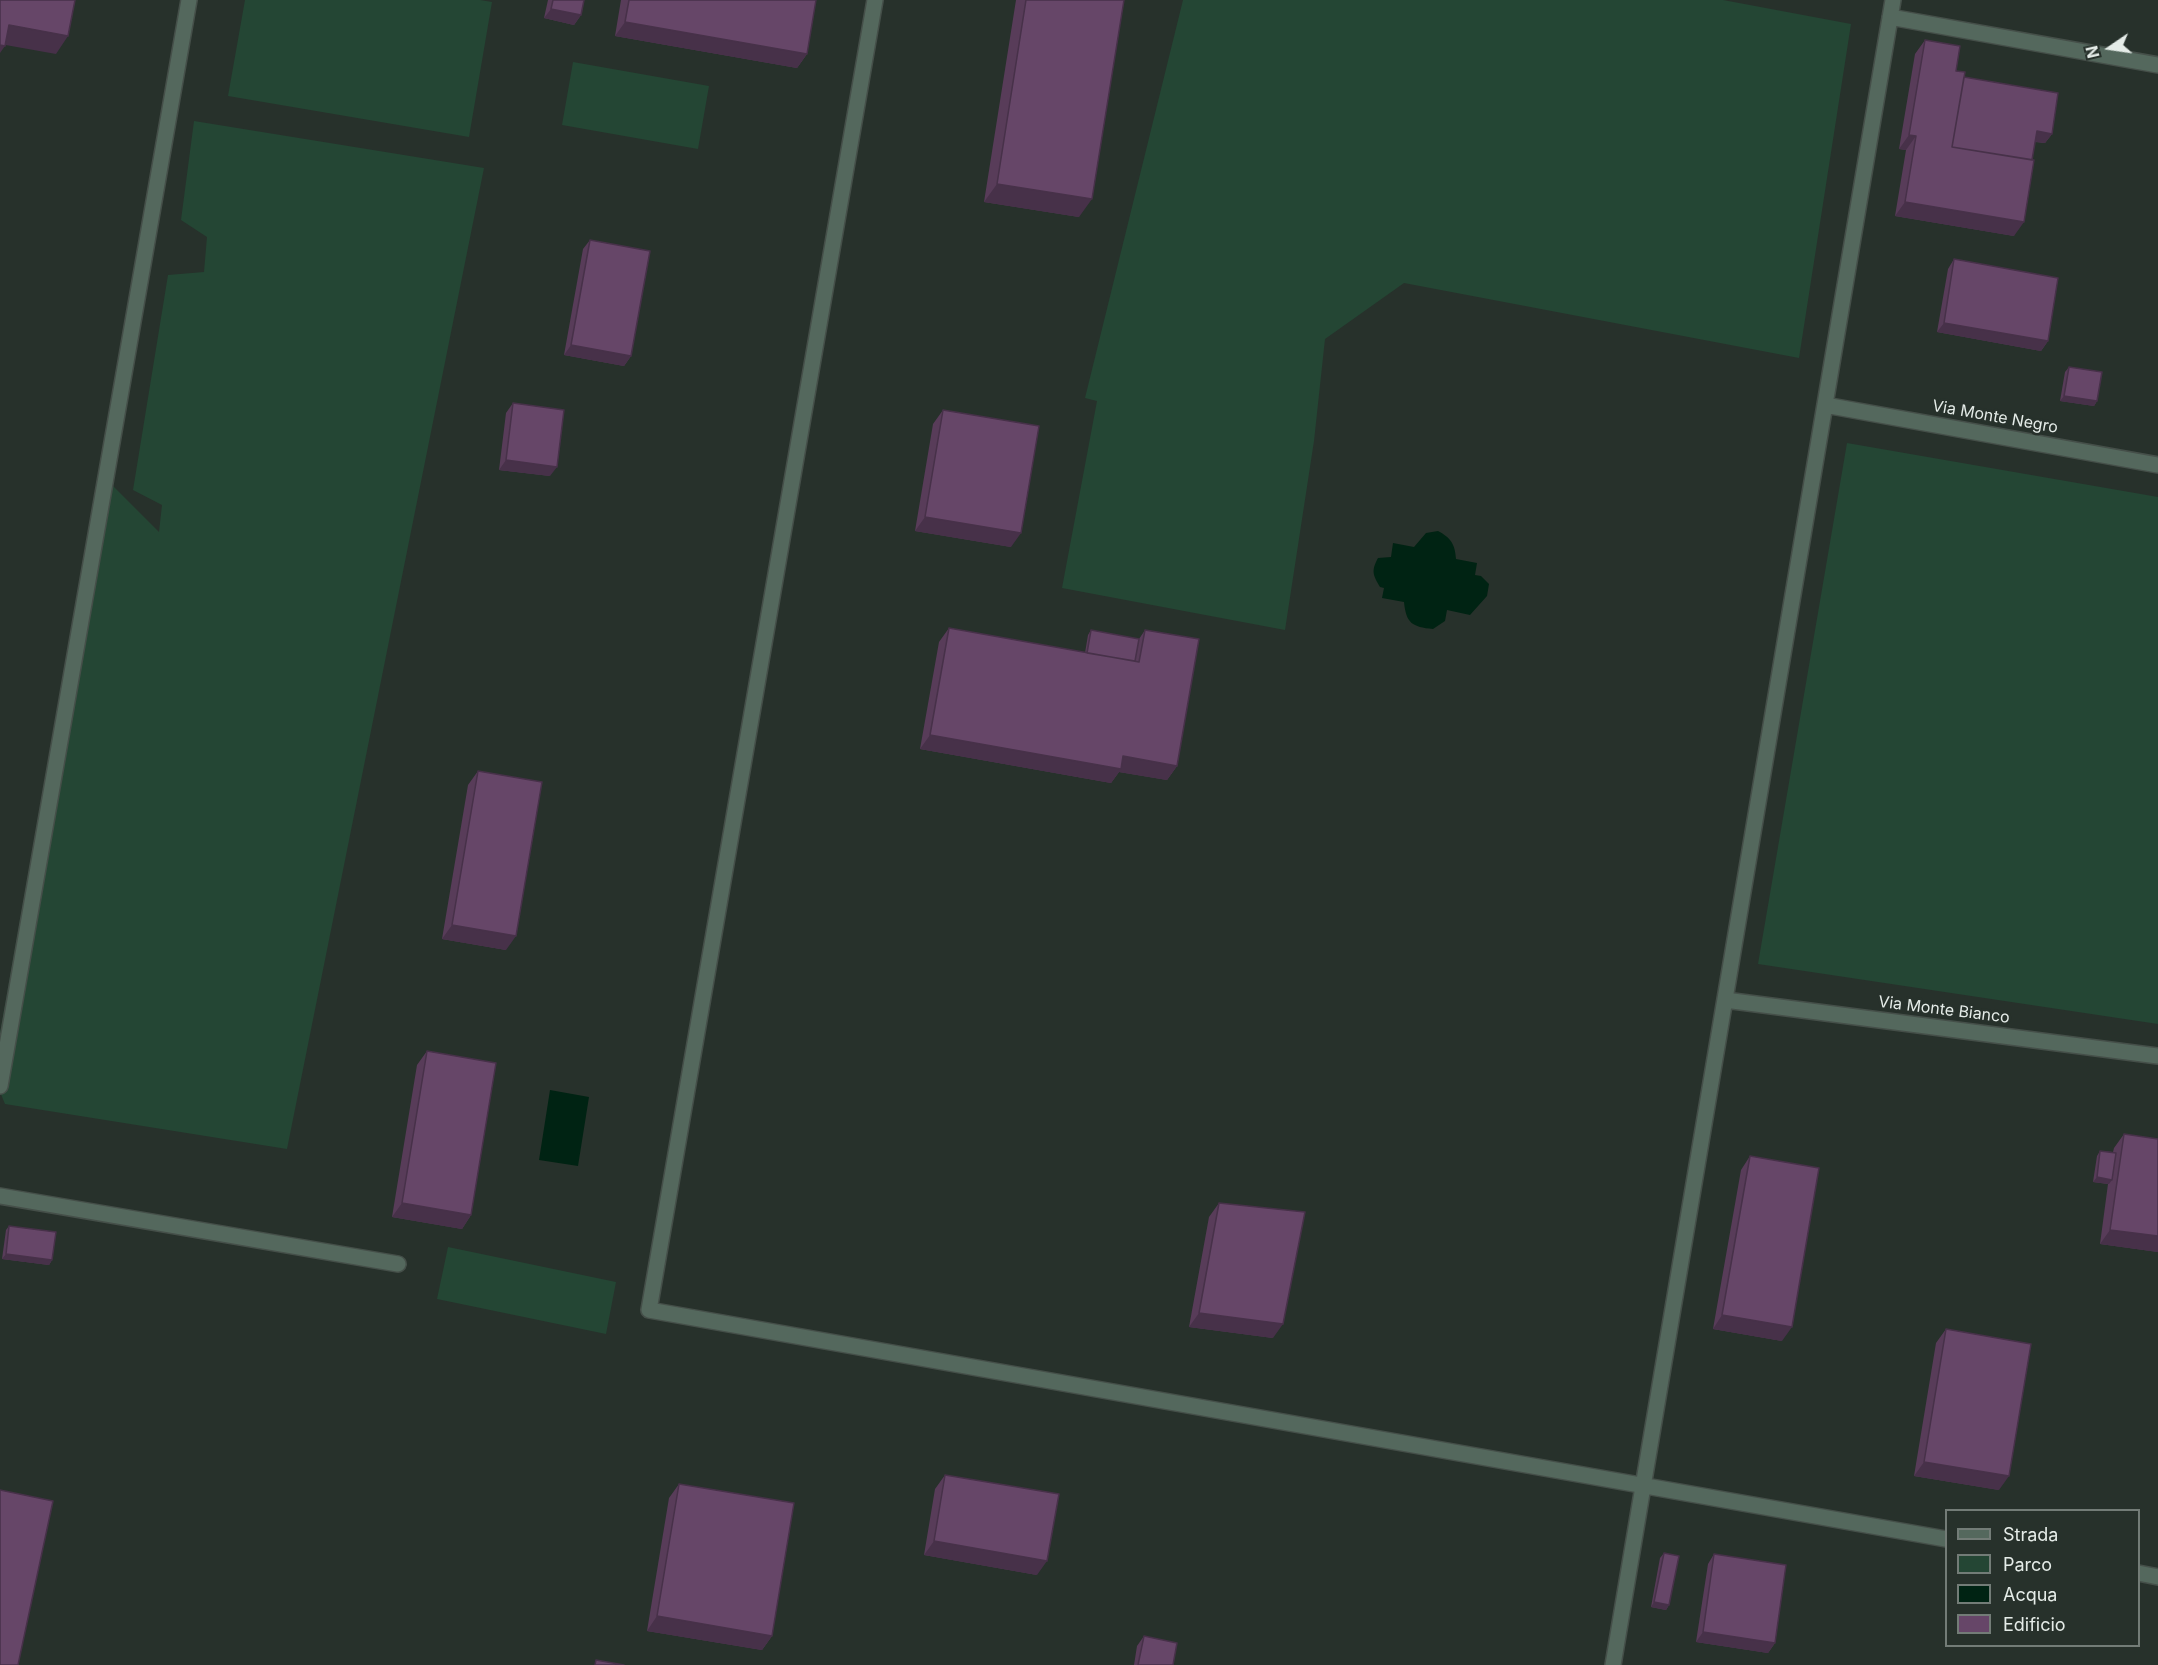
<!DOCTYPE html>
<html>
<head>
<meta charset="utf-8">
<style>
	body { margin:0 }
	#map { position:relative; width:2158px; height:1665px; overflow:hidden; background:#27312b; font-family:Inter,sans-serif }
	canvas { display:block }
	.legend { position:absolute; left:1945px; top:1509px; width:195px; height:138px; box-sizing:border-box; background:#27312b; border:2px solid #737c77; margin:0; padding:8px 10px; list-style:none; font-size:18px; color:#e5ece8 }
	.legend li { display:flex; align-items:center; gap:12px; height:30px }
	.legend b { width:30px; border:2px solid #737c77 }
	.north { position:absolute; left:2080px; top:18px; width:60px; height:60px; -webkit-text-stroke:4px #27312b; paint-order:stroke; rotate:257deg; font-size:16px; font-weight:700; line-height:24px; text-align:center; color:#e5ece8 }
	.north::after { content:''; display:block; margin:auto; width:21px; height:27px; background:#e5ece8; clip-path:polygon(50% 0,100% 100%,50% 72%,0 100%) }
</style>
</head>
<body>
<div id="map">
<canvas width="2158" height="1665"></canvas>
<ul class="legend">
<li><b style="height:8px;background:#54685d"></b>Strada</li>
<li><b style="height:16px;background:#244634"></b>Parco</li>
<li><b style="height:16px;background:#002313"></b>Acqua</li>
<li><b style="height:16px;background:#664668"></b>Edificio</li>
</ul>
<div class="north">N</div>
</div>
<script>
const ctx = document.querySelector('canvas').getContext('2d');
ctx.lineJoin = 'round';
function fillPath(path, color) {
  ctx.fillStyle = color;
  ctx.fill(path, 'evenodd');
}
function strokePath(path, color, width, dash) {
  ctx.strokeStyle = color;
  ctx.lineWidth = width;
  ctx.lineCap = dash ? 'butt' : 'round';
  ctx.setLineDash(dash || []);
  ctx.stroke(path);
}
function write(font, color, halo, rows, align = 'center') {
  ctx.font = font + ' Inter,sans-serif';
  ctx.lineWidth = 5;
  ctx.setLineDash([]);
  ctx.textBaseline = 'middle';
  ctx.strokeStyle = halo;
  ctx.fillStyle = color;
  for (const [text, x, y, turn = 0] of rows) {
    ctx.save();
    ctx.translate(x, y);
    ctx.rotate((+turn || 0) * Math.PI / 180);
    ctx.textAlign = isNaN(turn) ? turn : align;
    if (halo) ctx.strokeText(text, 0, 0);
    ctx.fillText(text, 0, 0);
    ctx.restore();
  }
}
const green = new Path2D(`
	M245 0H480L492 2 469 137 228 96Z
	M1183 0H1723L1851 24 1799 358 1404 283 1325 339 1314 441 1285 630 1062 588 1097 401 1085 398Z
	M573 62 709 86 698 149 562 125Z
	M194 121 484 168 287 1149 5 1104 0 1092V1033L99 472 159 532 162 505 133 490 168 275 204 272 207 237 181 220Z
	M1847 443 2158 497V1024L1758 964Z
	M448 1247 616 1282 606 1334 437 1299Z`);
const water = new Path2D(`
	M1438 531C1451 538 1455 544 1456 559L1477 563 1475 575 1481 576 1489 584 1487 596 1470 615 1447 610 1445 621 1433 629C1412 627 1406 623 1404 602L1382 598 1384 588 1380 587C1373 575 1371 571 1378 558L1391 557 1393 543 1414 547 1426 533Z
	M550 1090 589 1097 578 1166 539 1160Z`);
const street = new Path2D(`
	M875 0 649 1310 1946 1539
	M1890 17 2158 65
	M1825 405 2158 465
	M1725 1000 2158 1056
	M0 1086 189 0
	M0 1196 398 1264
	M2138 1573 2158 1577
	M1613 1665 1893 0`);
const wall = new Path2D(`
	M548 0H584L581 15 574 25 544 18Z
	M621 0H816L807 54 797 68 615 36Z
	M1016 0H1124L1079 217 984 202Z
	M1925 40 1964 77 2052 134 2045 143 2035 142 2014 236 1895 216 1906 150 1899 149 1915 54Z
	M590 240 631 356 624 366 564 355 583 249Z
	M1954 259 2048 341 2041 351 1937 332 1948 269Z
	M2069 367 2097 401 2094 406 2060 401 2065 372Z
	M513 403 550 476 499 470 506 413Z
	M943 410 1011 547 915 531 933 424Z
	M949 628 1085 653 1088 635 1091 630 1139 639 1145 630 1177 766 1167 780 1119 772 1111 783 920 749 939 642Z
	M478 771 506 950 442 939 468 785Z
	M427 1051 471 1215 462 1229 392 1217 417 1065Z
	M2124 1134 2158 1139V1252L2100 1244 2108 1184 2093 1182 2097 1156 2100 1151 2113 1152 2114 1148Z
	M1750 1156 1782 1341 1713 1329 1741 1170Z
	M1219 1203 1273 1338 1189 1327 1209 1217Z
	M9 1226 52 1260 49 1265 2 1259 6 1230Z
	M1946 1329 1999 1490 1914 1476 1936 1343Z
	M945 1475 1037 1575 924 1555 935 1489Z
	M679 1484 772 1636 762 1650 647 1631 669 1498Z
	M1664 1553 1669 1605 1666 1610 1651 1607 1660 1558Z
	M1714 1554 1775 1643 1768 1653 1696 1642 1708 1564Z
	M1144 1636 1173 1665H1134L1137 1646Z`);
const shadedWall = new Path2D(`
	M551 9 581 15 574 25 544 18Z
	M625 22 807 54 797 68 615 36Z
	M9 25 68 36 56 54 0 44Z
	M0 45 5 46 0 53Z
	M2037 131 2052 134 2045 143 2030 141Z
	M1909 135 1916 136 1906 150 1899 149Z
	M997 184 1092 199 1079 217 984 202Z
	M1905 202 2024 222 2014 236 1895 216Z
	M1944 323 2048 341 2041 351 1937 332Z
	M571 345 631 356 624 366 564 355Z
	M2064 396 2097 401 2094 406 2060 401Z
	M506 460 557 467 550 476 499 470Z
	M925 517 1021 533 1011 547 915 531Z
	M930 735 1123 756 1177 766 1167 780 1119 772 1111 783 920 749Z
	M452 925 516 936 506 950 442 939Z
	M2097 1177 2112 1180 2109 1184 2093 1182Z
	M402 1203 471 1215 462 1229 392 1217Z
	M2110 1230 2158 1236V1252L2100 1244Z
	M6 1254 52 1260 49 1265 2 1259Z
	M1199 1313 1283 1324 1273 1338 1189 1327Z
	M1722 1315 1792 1327 1782 1341 1713 1329Z
	M1924 1462 2009 1476 1999 1490 1914 1476Z
	M934 1541 1047 1561 1037 1575 924 1555Z
	M1654 1602 1669 1605 1666 1610 1651 1607Z
	M657 1616 772 1636 762 1650 647 1631Z
	M1703 1632 1775 1643 1768 1653 1696 1642Z`);
const building = new Path2D(`
	M0 0H75L68 36 9 25 5 46 0 45Z
	M553 0H584L581 15 551 9Z
	M629 0H816L807 54 625 22Z
	M1026 0H1124L1092 199 997 184Z
	M1925 40 1960 46 1956 71 1965 72 1952 147 2034 160 2024 222 1905 202 1916 136 1909 135Z
	M1964 77 2058 93 2052 134 2037 131 2032 160 1952 147Z
	M590 240 650 251 631 356 571 345Z
	M1954 259 2058 278 2048 341 1944 323Z
	M2069 367 2102 372 2097 401 2064 396Z
	M513 403 564 410 557 467 506 460Z
	M943 410 1039 426 1021 533 925 517Z
	M949 628 1139 662 1145 630 1199 639 1177 766 1123 756 1121 769 930 735Z
	M1091 630 1139 639 1135 661 1087 653Z
	M478 771 542 782 516 936 452 925Z
	M427 1051 496 1063 471 1215 402 1203Z
	M2124 1134 2158 1139V1236L2110 1230Z
	M2100 1151 2116 1153 2112 1180 2097 1177Z
	M1750 1156 1819 1168 1792 1327 1722 1315Z
	M1219 1203 1305 1212 1283 1324 1199 1313Z
	M9 1226 56 1232 52 1260 6 1254Z
	M1946 1329 2031 1344 2009 1476 1924 1462Z
	M945 1475 1059 1494 1047 1561 934 1541Z
	M679 1484 794 1503 772 1636 657 1616Z
	M0 1490 53 1501 18 1665H0Z
	M1664 1553 1679 1556 1669 1605 1654 1602Z
	M1714 1554 1786 1565 1775 1643 1703 1632Z
	M1144 1636 1177 1643 1173 1665H1138Z
	M596 1660 624 1665H595Z`);
const streetNames = [
	["Via Monte Negro",1995,417,10],
	["Via Monte Bianco",1944,1010,7]
];
fillPath(green, '#244634');
fillPath(water, '#002313');
strokePath(street, '#454f49', 18);
strokePath(street, '#54685d', 15);
fillPath(wall, '#583c59');
fillPath(shadedWall, '#473149');
fillPath(building, '#664668');
strokePath(building, '#473149', 1.5);
write('16px', '#e5ece8', '#27312b', streetNames);
</script>
</body>
</html>
